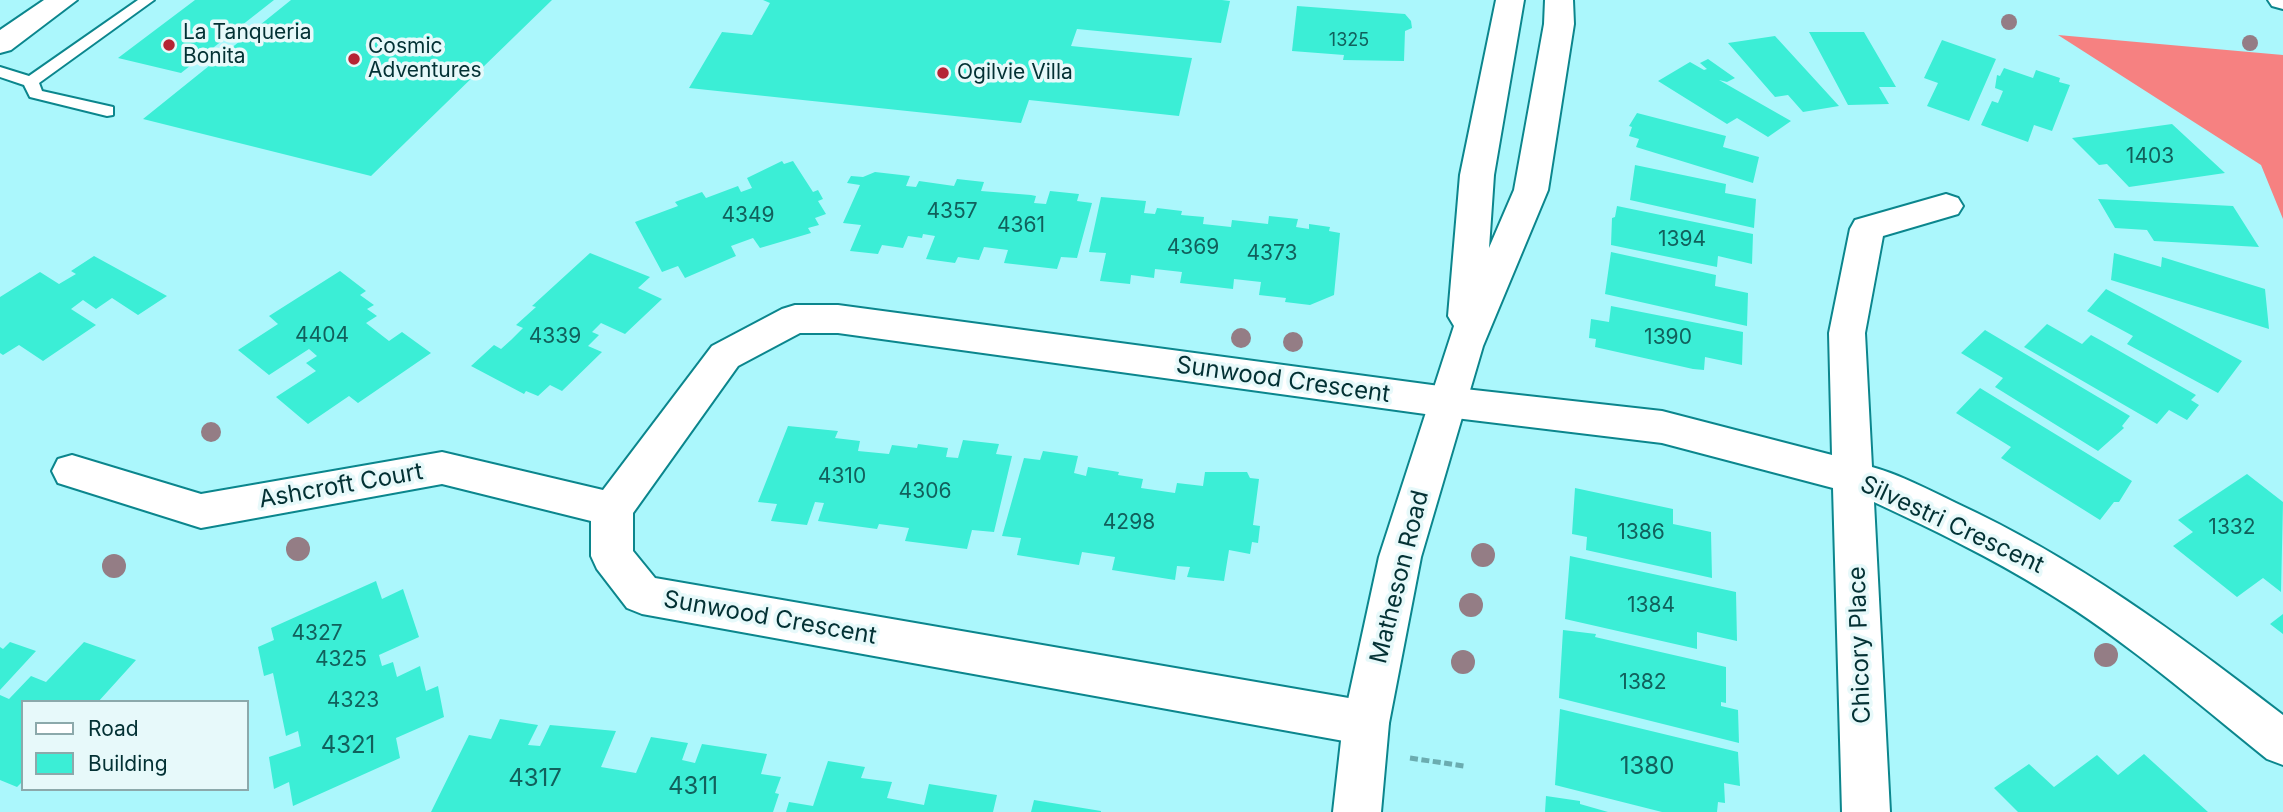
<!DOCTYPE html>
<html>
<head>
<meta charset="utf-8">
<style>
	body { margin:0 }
	#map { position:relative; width:2283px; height:812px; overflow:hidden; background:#abf7fc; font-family:Inter,sans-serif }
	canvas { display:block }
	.legend { position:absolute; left:21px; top:700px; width:228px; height:91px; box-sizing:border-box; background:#e7f9fa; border:2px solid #8ca9ab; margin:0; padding:9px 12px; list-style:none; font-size:21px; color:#033134 }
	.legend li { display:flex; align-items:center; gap:14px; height:35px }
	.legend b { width:35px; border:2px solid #8ca9ab }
</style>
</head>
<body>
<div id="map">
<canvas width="2283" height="812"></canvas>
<ul class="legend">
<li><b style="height:9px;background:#fff"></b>Road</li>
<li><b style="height:19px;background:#3beed6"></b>Building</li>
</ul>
</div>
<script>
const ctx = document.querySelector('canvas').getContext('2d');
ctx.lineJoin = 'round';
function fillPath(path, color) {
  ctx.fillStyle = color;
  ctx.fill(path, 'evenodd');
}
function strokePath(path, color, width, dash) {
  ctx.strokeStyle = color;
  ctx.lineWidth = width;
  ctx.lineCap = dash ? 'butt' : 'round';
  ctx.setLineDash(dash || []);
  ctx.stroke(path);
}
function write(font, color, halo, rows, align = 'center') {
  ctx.font = font + ' Inter,sans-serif';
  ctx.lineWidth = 7;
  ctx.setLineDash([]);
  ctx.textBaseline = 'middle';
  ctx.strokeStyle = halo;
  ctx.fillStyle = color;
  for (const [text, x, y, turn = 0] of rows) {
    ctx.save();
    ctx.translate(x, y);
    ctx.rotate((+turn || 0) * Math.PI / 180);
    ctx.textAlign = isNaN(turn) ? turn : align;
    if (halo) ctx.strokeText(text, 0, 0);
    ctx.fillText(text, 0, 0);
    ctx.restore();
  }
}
const forest = new Path2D(`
	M2058 35 2283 55V219L2261 165Z`);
const building = new Path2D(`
	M195 0H274L181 73 118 58Z
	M291 0H552L371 176 143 119Z
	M763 0H1222L1230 1 1221 43 1077 29 1071 46 1192 58 1179 116 1029 100 1021 123 689 88 722 32 752 35 770 3Z
	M1297 6 1405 14 1411 21 1412 28 1405 31 1404 61 1343 60 1344 55 1292 51Z
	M1809 32H1864L1896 87H1879L1889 104 1848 105Z
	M1775 36 1839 106 1803 112 1788 95 1775 97 1728 43Z
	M1942 40 1996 59 1969 121 1927 106 1938 83 1924 78Z
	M1708 59 1735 78 1727 82 1719 80 1791 121 1768 137 1737 118 1727 124 1658 81 1690 62 1704 70 1707 69 1700 63Z
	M2004 68 2033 78 2036 70 2060 78 2059 82 2070 85 2052 131 2034 125 2028 142 1981 125 1992 101 1998 103 2003 91 1995 88 1997 75 2000 76Z
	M1637 113 1726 136 1723 147 1759 157 1753 183 1636 147 1639 139 1629 136 1632 127 1629 126Z
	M2172 124 2225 173 2129 187 2107 164 2099 165 2072 138Z
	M782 161 784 164 793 161 813 192 818 190 823 199 818 201 826 214 815 218 819 225 808 228 811 233 760 248 753 238 731 246 736 256 685 278 678 266 662 272 635 222 678 206 675 202 702 192 706 198 738 186 741 192 752 188 747 178Z
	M1635 165 1726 184 1725 193 1756 199 1754 228 1630 200Z
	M875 172 910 176 906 186 916 187 919 181 954 186 957 179 984 182 981 191 1031 195 1036 196 1034 203 1046 204 1050 191 1079 194 1077 201 1092 203 1077 258 1061 257 1057 269 1004 263 1008 250 984 247 979 260 958 257 955 263 926 259 935 236 923 234 922 238 908 236 903 248 882 245 878 254 850 251 861 225 843 223 860 185 847 183 851 176 863 177Z
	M1101 197 1146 201 1144 213 1155 214 1157 208 1182 211 1181 215 1204 217 1203 224 1231 227 1232 220 1268 224 1269 216 1298 219 1296 227 1309 229V224L1330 227 1329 231 1340 233 1334 295 1310 305 1285 302 1286 298 1259 295 1261 282 1234 279 1233 289 1180 283 1182 272 1155 269 1154 278 1131 275 1130 284 1100 281 1106 253 1089 252Z
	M2098 199 2233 206 2259 247 2154 241 2147 230 2115 228Z
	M1617 206 1753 234 1752 264 1718 256 1717 267 1611 245 1612 218 1615 217Z
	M1611 252 1716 275 1715 286 1748 293 1747 326 1605 294Z
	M590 253 650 277 638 288 662 299 625 334 601 323 592 332 599 335 588 346 602 352 562 391 550 385 538 396 526 391 524 394 471 366 494 345 501 349 511 340 523 328 516 325 536 307 532 306Z
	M2114 253 2161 267 2162 257 2265 289 2269 329 2111 280Z
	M94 256 167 296 138 315 112 298 96 309 83 300 71 309 96 325 43 361 19 345 3 355 0 353V297L40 272 59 284 76 274 71 271Z
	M340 271 366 291 360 295 374 305 367 309 377 316 366 323 389 341 402 332 431 353 358 403 349 396 308 424 276 397 316 371 306 363 317 356 309 349 269 375 238 350 278 324 269 316Z
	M2106 289 2242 361 2218 393 2127 344 2133 336 2087 311Z
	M1611 306 1743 332 1742 365 1705 357 1704 370 1693 369 1595 347 1596 339 1589 338 1591 319 1609 322Z
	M2047 324 2082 344 2091 335 2102 341 2196 395 2191 400 2199 405 2187 420 2169 410 2157 424 2024 347Z
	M1985 330 2130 416 2122 426 2124 428 2098 451 1995 387 2003 378 1961 353Z
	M1980 388 2132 481 2119 502H2114L2100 520 2001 458 2011 447 1956 413Z
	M788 426 838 431 835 438 860 441 858 451 889 454 892 445 917 448 918 444 948 448 946 457 958 458 963 440 999 444 996 454 1012 456 994 532 972 530 967 549 905 541 909 528 879 524 877 529 818 521 824 503 815 502 807 525 771 521 777 504 758 502Z
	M1043 451 1078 456 1074 473 1086 476 1088 467 1119 472 1118 475 1143 479 1141 488 1175 493 1177 483 1203 486 1205 472H1247L1250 478 1259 479 1253 525 1260 526 1258 543 1252 542 1250 554 1229 550 1224 581 1187 577 1190 567 1177 566 1175 580 1112 570 1115 557 1082 552 1079 565 1017 555 1021 538 1002 536 1024 458 1040 460Z
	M2247 474 2283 502 2281 592 2263 578 2237 597 2173 546 2193 532 2178 520Z
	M1575 488 1673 509V524L1711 532 1712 578 1586 550 1587 537 1572 534Z
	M1570 556 1736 592 1737 641 1697 632V649L1565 619Z
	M376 581 382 599 403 589 419 637 379 655 382 666 393 662 397 677 420 666 426 691 438 686 444 717 396 738 400 758 293 806 289 782 274 789 269 757 301 746 298 731 286 736 273 673 264 676 258 647 274 640 271 628Z
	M2283 614V634L2270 624Z
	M1563 630 1596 634 1595 637 1726 667V703L1721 702V706L1738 710 1739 743 1559 698Z
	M10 642 36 651 0 690V647L3 649Z
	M84 642 136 660 98 702H23V781L17 787 0 780V695L9 699 31 676 46 682Z
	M1560 709 1738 752 1740 786 1724 783 1725 803 1718 802 1717 812H1662L1555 785Z
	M500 719 538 725 528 745 540 746 550 725 616 731 601 767 636 773 651 737 688 743 682 760 695 763 702 744 767 754 761 774 781 777 775 793 779 794 773 812H431L469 735 491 739Z
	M2144 754 2208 812H2018L1994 788 2029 764 2054 787 2097 755 2118 775Z
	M828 761 865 767 861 778 892 782 887 798 924 805 929 784 997 795 993 812H786L789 802 813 806Z
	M1546 796 1580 801V804L1608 812H1545Z
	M1034 800 1101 811V812H1031Z`);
const path = new Path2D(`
	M1410 758 1464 766`);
const lane = new Path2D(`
	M138 0H154L39 83 42 91 113 107V115L107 116 30 97 24 85 0 77V67L29 76Z`);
const street = new Path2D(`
	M44 0H77L11 50 0 53V30Z
	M1946 194 1958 198 1963 206 1958 214 1883 236 1865 333 1872 467C1901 475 1929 490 1956 503 2077 559 2178 634 2283 715V765L2267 759C2195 701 2124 639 2045 591 1990 557 1932 529 1874 502L1890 812H1842L1833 488 1662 443 1447 417 838 333H800L738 366 633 513V551L655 578 1366 701 1382 708 1389 723 1382 738 1366 745 642 614 627 608 597 569 591 556V521L442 484 201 528 58 483 52 471 58 459 72 455 201 494 442 452 603 490 712 346 782 309 795 305H838L1447 387 1662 411 1832 455 1829 333 1850 229 1855 220Z`);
const secondary = new Path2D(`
	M1496 0H1524L1494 175 1489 248 1514 190 1544 24 1545 0H1573L1574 24 1548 190 1483 346 1421 557 1389 723 1381 812H1333L1343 723 1379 557 1454 326 1448 316 1460 175Z
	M2268 0H2283V9L2272 6Z`);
const trees = [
	[2009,22,8],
	[2250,43,8],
	[1241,338,10],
	[1293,342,10],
	[211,432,10],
	[298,549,12],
	[1483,555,12],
	[114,566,12],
	[1471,605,12],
	[2106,655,12],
	[1463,662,12]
];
const markers = [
	[169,45,7,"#b52434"],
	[354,59,7,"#b52434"],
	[943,73,7,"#b52434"]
];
const farNumbernames = [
	["1325",1349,41]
];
const farPoinames = [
	["La Tanqueria",183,33],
	["Bonita",183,57],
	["Cosmic",368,47],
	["Adventures",368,71],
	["Ogilvie Villa",957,73]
];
const numberNames = [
	["1403",2150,157],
	["4357",952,212],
	["4349",748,216],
	["4361",1021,226],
	["1394",1682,240],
	["4369",1193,248],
	["4373",1272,254],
	["4404",322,336],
	["4339",555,337],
	["1390",1668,338],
	["4310",842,477],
	["4306",925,492],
	["4298",1129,523],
	["1332",2232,528],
	["1386",1641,533],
	["1384",1651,606],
	["4327",317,634],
	["4325",341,660],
	["1382",1643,683],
	["4323",353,701]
];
const streetNames = [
	["Sunwood Crescent",1283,380,8],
	["Ashcroft Court",341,486,-10],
	["Silvestri Crescent",1952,525,25],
	["Matheson Road",1400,577,-76],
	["Sunwood Crescent",770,618,10],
	["Chicory Place",1860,645,-92]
];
const nearNumbernames = [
	["4321",348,746],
	["1380",1647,767],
	["4317",535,779],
	["4311",693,787]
];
fillPath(forest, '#f68181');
fillPath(building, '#3beed6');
strokePath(lane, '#0b868d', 4);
strokePath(street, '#0b868d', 4);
strokePath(secondary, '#0b868d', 4);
strokePath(path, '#6bacb0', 5, [8, 3.5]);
fillPath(lane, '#fff');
fillPath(street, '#fff');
fillPath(secondary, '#fff');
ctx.fillStyle = '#947d85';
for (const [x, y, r] of trees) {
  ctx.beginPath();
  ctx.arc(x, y, r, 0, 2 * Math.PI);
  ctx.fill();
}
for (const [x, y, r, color] of markers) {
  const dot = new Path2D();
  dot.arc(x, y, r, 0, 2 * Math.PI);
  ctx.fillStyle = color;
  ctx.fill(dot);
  strokePath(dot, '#e7f9fa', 2.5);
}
write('18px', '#11605c', null, farNumbernames);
write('21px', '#033134', '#e7f9fa', farPoinames, 'left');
write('21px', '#11605c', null, numberNames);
write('24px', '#033134', '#e7f9fa', streetNames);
write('24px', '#11605c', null, nearNumbernames);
</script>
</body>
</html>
